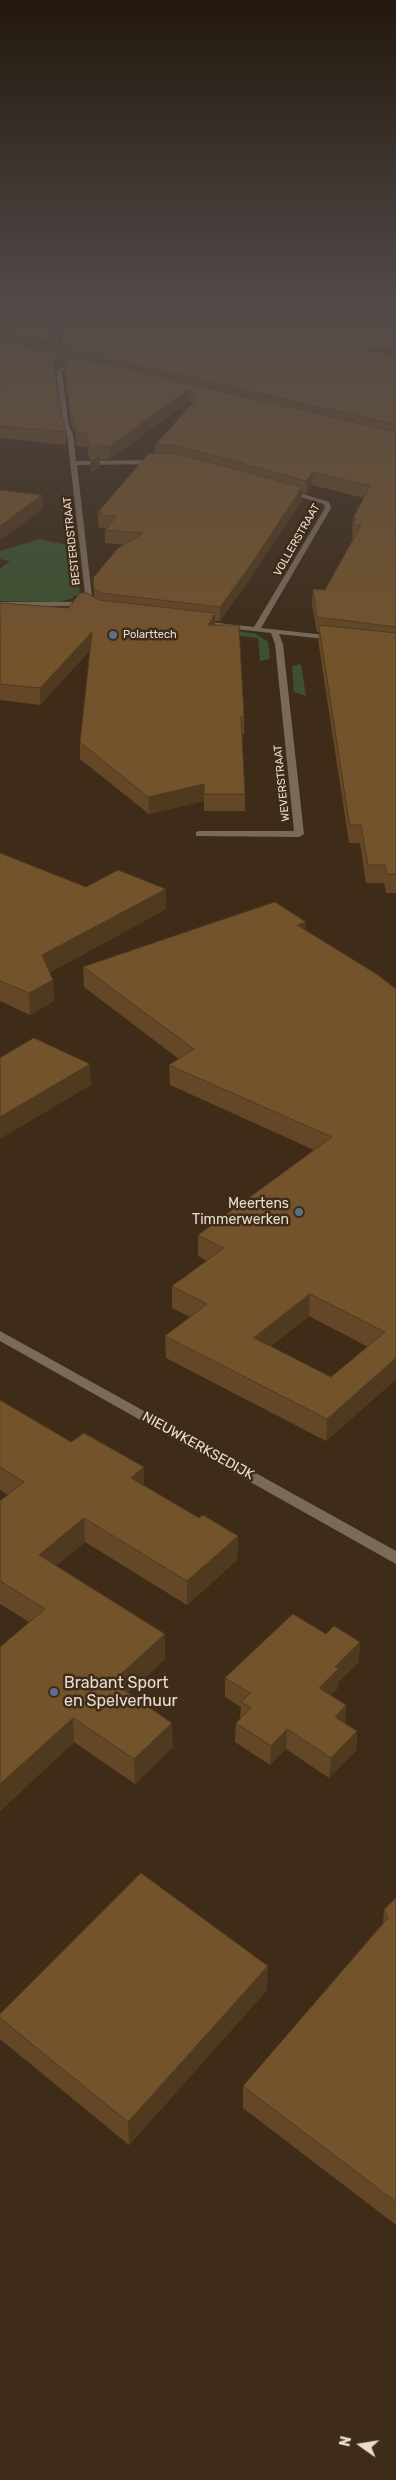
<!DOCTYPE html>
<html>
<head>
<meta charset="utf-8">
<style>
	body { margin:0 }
	#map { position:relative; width:396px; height:2480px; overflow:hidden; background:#3e2c19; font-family:Rubik,sans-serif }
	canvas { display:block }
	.north { position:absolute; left:336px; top:2420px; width:50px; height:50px; -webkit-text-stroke:4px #3e2c19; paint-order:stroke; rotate:283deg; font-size:14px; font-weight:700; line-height:20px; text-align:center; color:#e8dcd1 }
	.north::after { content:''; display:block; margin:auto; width:18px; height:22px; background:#e8dcd1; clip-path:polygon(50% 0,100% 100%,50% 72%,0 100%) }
</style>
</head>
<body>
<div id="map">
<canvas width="396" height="2480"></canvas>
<div class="north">N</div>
</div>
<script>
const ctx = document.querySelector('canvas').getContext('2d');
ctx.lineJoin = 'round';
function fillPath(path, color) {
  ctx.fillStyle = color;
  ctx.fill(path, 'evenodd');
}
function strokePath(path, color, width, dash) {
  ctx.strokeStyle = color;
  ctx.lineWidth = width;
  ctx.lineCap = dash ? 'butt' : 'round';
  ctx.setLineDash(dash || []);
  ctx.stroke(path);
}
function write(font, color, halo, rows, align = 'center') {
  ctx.font = font + ' Rubik,sans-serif';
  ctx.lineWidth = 5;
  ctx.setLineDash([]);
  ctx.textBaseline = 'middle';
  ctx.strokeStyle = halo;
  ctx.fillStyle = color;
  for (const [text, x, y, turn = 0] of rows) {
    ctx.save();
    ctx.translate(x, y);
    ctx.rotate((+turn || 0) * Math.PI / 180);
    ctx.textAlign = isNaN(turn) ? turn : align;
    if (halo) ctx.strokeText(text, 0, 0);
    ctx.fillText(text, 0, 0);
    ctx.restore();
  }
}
const green = new Path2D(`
	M40 539 75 547 80 595 73 596V598L60 602 0 601V569L10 561 0 559V551Z
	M218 628 256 634 268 642 270 659 260 661 258 638 212 633Z
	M301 664 306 696 294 692 292 666Z`);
const minor = new Path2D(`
	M51 328 53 329 63 353 53 356 50 354 58 351 49 329Z
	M71 363 73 366 62 372 69 426 73 434 76 461 157 460 160 462 157 464 77 465 93 606H0V602H86L67 434 63 426 56 371Z
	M286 489 329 502 331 508 261 628 334 636 338 638 334 640 279 634 283 644 304 834 299 837 196 836V832L199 831H294L275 644 271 633 200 625 196 623 200 621 254 627 325 508 324 504 284 492Z
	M0 1331 396 1551V1564L0 1341Z`);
const wall = new Path2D(`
	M0 305 42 310H43L39 305H396V893H386L384 883H366L360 843H349L318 640 319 632H317L312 604 313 589 325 590 354 538H352L353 532H352L353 518 364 498 312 485 306 494 302 493V500L251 577 220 621H215V625L244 717V734H242L245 794V811H204V801L149 814 80 759V742L90 650 40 705 0 700V603L68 608 94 597 93 578 124 545 105 543V530L106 528H99V525H98V512L155 454V445L192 404 189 401 110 459H100V467L91 473 90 459H89L87 447 76 446 75 434 71 425 64 373V361L65 360 61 359 62 366 55 371 61 414 66 432V445L0 438ZM52 326 61 343 55 346 50 327Z
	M0 853 86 887 166 889V909L49 973 53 980 54 1001 30 1015 0 1001Z
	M306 922 305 930 396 989V1379L326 1441 166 1358 165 1336 190 1317 172 1308V1286L207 1261 198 1256V1235L314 1150 170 1085 169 1065 179 1059 84 987 83 967ZM309 1316 368 1347 331 1377 271 1346Z
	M0 1400 71 1442 144 1467V1485L199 1518 238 1536 237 1560 187 1605 85 1542 56 1566 165 1634V1659L128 1693 173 1747 135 1784 74 1742 0 1811V1647L29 1622 0 1604V1501L8 1495 0 1490Z
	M359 1662 338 1682V1688L330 1695 346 1705 345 1724 357 1731 356 1751 329 1778 286 1749 270 1765 235 1742 236 1723 240 1718 241 1707 225 1697V1678Z
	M396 1898V2225L243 2108V2086L383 1923 384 1910Z
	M267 1990 129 2145 0 2039V2014Z`);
const shadedWall = new Path2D(`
	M51 315 52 326 47 330V319Z
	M55 339V347L53 346V350L42 354 41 343Z
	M396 347V358L365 349Z
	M61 354 62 366 54 371V360Z
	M189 389V401L110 459V446Z
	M99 456 100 467 91 473V462Z
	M313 472 312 485 306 494V481Z
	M302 487V500L251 577 220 621V607Z
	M42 495 43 509 0 540V526Z
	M215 613V628L208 625Z
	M92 632V647L40 705V688Z
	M204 784V801L149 814 148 797Z
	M166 889V909L43 976 42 955Z
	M306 922 305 941 297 925Z
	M53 980 54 1001 30 1015 29 993Z
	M90 1064 91 1085 0 1139V1117Z
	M310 1294 309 1316 254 1360V1338Z
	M396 1358V1379L326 1441 327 1419Z
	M144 1467V1491L131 1478Z
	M84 1518 85 1542 41 1579 39 1555Z
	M238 1536 237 1560 187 1605V1581Z
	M165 1634V1659L113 1707 112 1682Z
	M360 1642 359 1662 338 1682V1688L318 1707 319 1688 335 1667Z
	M346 1705 345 1724 335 1717Z
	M73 1718 74 1742 0 1811V1784Z
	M172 1723 173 1747 135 1784 134 1759Z
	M287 1729 286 1749 270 1765 271 1746Z
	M357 1731 356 1751 329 1778 331 1758Z
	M268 1966 267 1990 129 2145 128 2122Z`);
const building = new Path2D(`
	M0 305H38L42 310 49 309 46 305H396V347L365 349 396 356V425L53 346 64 342 65 340 51 315 47 319 55 339 41 343 0 333Z
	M0 339 61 354 54 360 61 414 66 432 0 426Z
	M72 356 396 432V627L317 617 313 589 325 590 361 525 353 524 356 518H353L370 486 313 472 306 481 175 445H155L197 398 189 389 110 446H89L87 434 76 433 74 421 70 413 64 361Z
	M175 453 302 487 252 563 220 607 102 593 94 588 93 578 117 549 143 533 105 530 117 516 99 515 102 512H98L148 454Z
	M90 456H99L91 462Z
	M0 490 42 495 0 526Z
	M80 593H87L99 600 215 613 208 625H239L244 717H241L245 794H204V784L148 797 80 742 92 632 40 688 0 684V603L68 608Z
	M319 625 396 633V874H387L385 865H368L361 825H350Z
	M0 853 86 887 118 870 166 889 42 955 53 980 29 993 0 981Z
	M275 902 306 922 297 925 378 975 396 989V1358L327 1419 165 1336 207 1304 172 1286 224 1248 198 1235 332 1137 169 1065 194 1049 83 967ZM310 1294 385 1332 331 1377 254 1338Z
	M34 1038 90 1064 0 1117V1058Z
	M0 1400 71 1442 84 1433 144 1467 131 1478 199 1518 203 1515 238 1536 187 1581 84 1518 39 1555 165 1634 112 1682 172 1723 134 1759 73 1718 0 1784V1647L45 1609 0 1581V1501L24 1482 0 1467Z
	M293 1614 326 1634 334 1626 360 1642 335 1667 339 1668 319 1688 346 1705 335 1717 357 1731 331 1758 287 1729 271 1746 236 1723 251 1708 241 1702 250 1693 225 1678Z
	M141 1873 268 1966 128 2122 0 2018V2014Z
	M396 1898V2202L243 2086 388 1918 384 1910Z`);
const markers = [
	[113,635,5,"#5c6f8a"],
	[299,1212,5,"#5c6f8a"],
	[54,1692,5,"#5c6f8a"]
];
const farStreetnames = [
	["VOLLERSTRAAT",297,540,-60],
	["BESTERDSTRAAT",72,541,-96],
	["WEVERSTRAAT",282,783,-96]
];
const farPoinames = [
	["Polarttech",123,635]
];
const poiNames = [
	["Meertens",289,1204],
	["Timmerwerken",289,1220]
];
const streetNames = [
	["NIEUWKERKSEDIJK",198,1446,29]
];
const nearPoinames = [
	["Brabant Sport",64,1683],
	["en Spelverhuur",64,1701]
];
fillPath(green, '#3d5130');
fillPath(minor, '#796a59');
fillPath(wall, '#634726');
fillPath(shadedWall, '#503a1f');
fillPath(building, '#73532c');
strokePath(building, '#503a1f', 1);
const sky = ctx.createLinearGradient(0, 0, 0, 652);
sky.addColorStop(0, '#22180e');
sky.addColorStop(0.47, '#524b49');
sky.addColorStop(1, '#524b4900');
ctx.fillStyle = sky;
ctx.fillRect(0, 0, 396, 652);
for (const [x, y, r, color] of markers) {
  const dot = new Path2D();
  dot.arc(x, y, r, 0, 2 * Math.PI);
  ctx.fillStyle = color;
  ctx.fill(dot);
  strokePath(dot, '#3e2c19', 2);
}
write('11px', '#e8dcd1', '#3e2c19', farStreetnames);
write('11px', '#e8dcd1', '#3e2c19', farPoinames, 'left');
write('14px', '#e8dcd1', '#3e2c19', poiNames, 'right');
write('14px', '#e8dcd1', '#3e2c19', streetNames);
write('16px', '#e8dcd1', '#3e2c19', nearPoinames, 'left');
</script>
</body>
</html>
